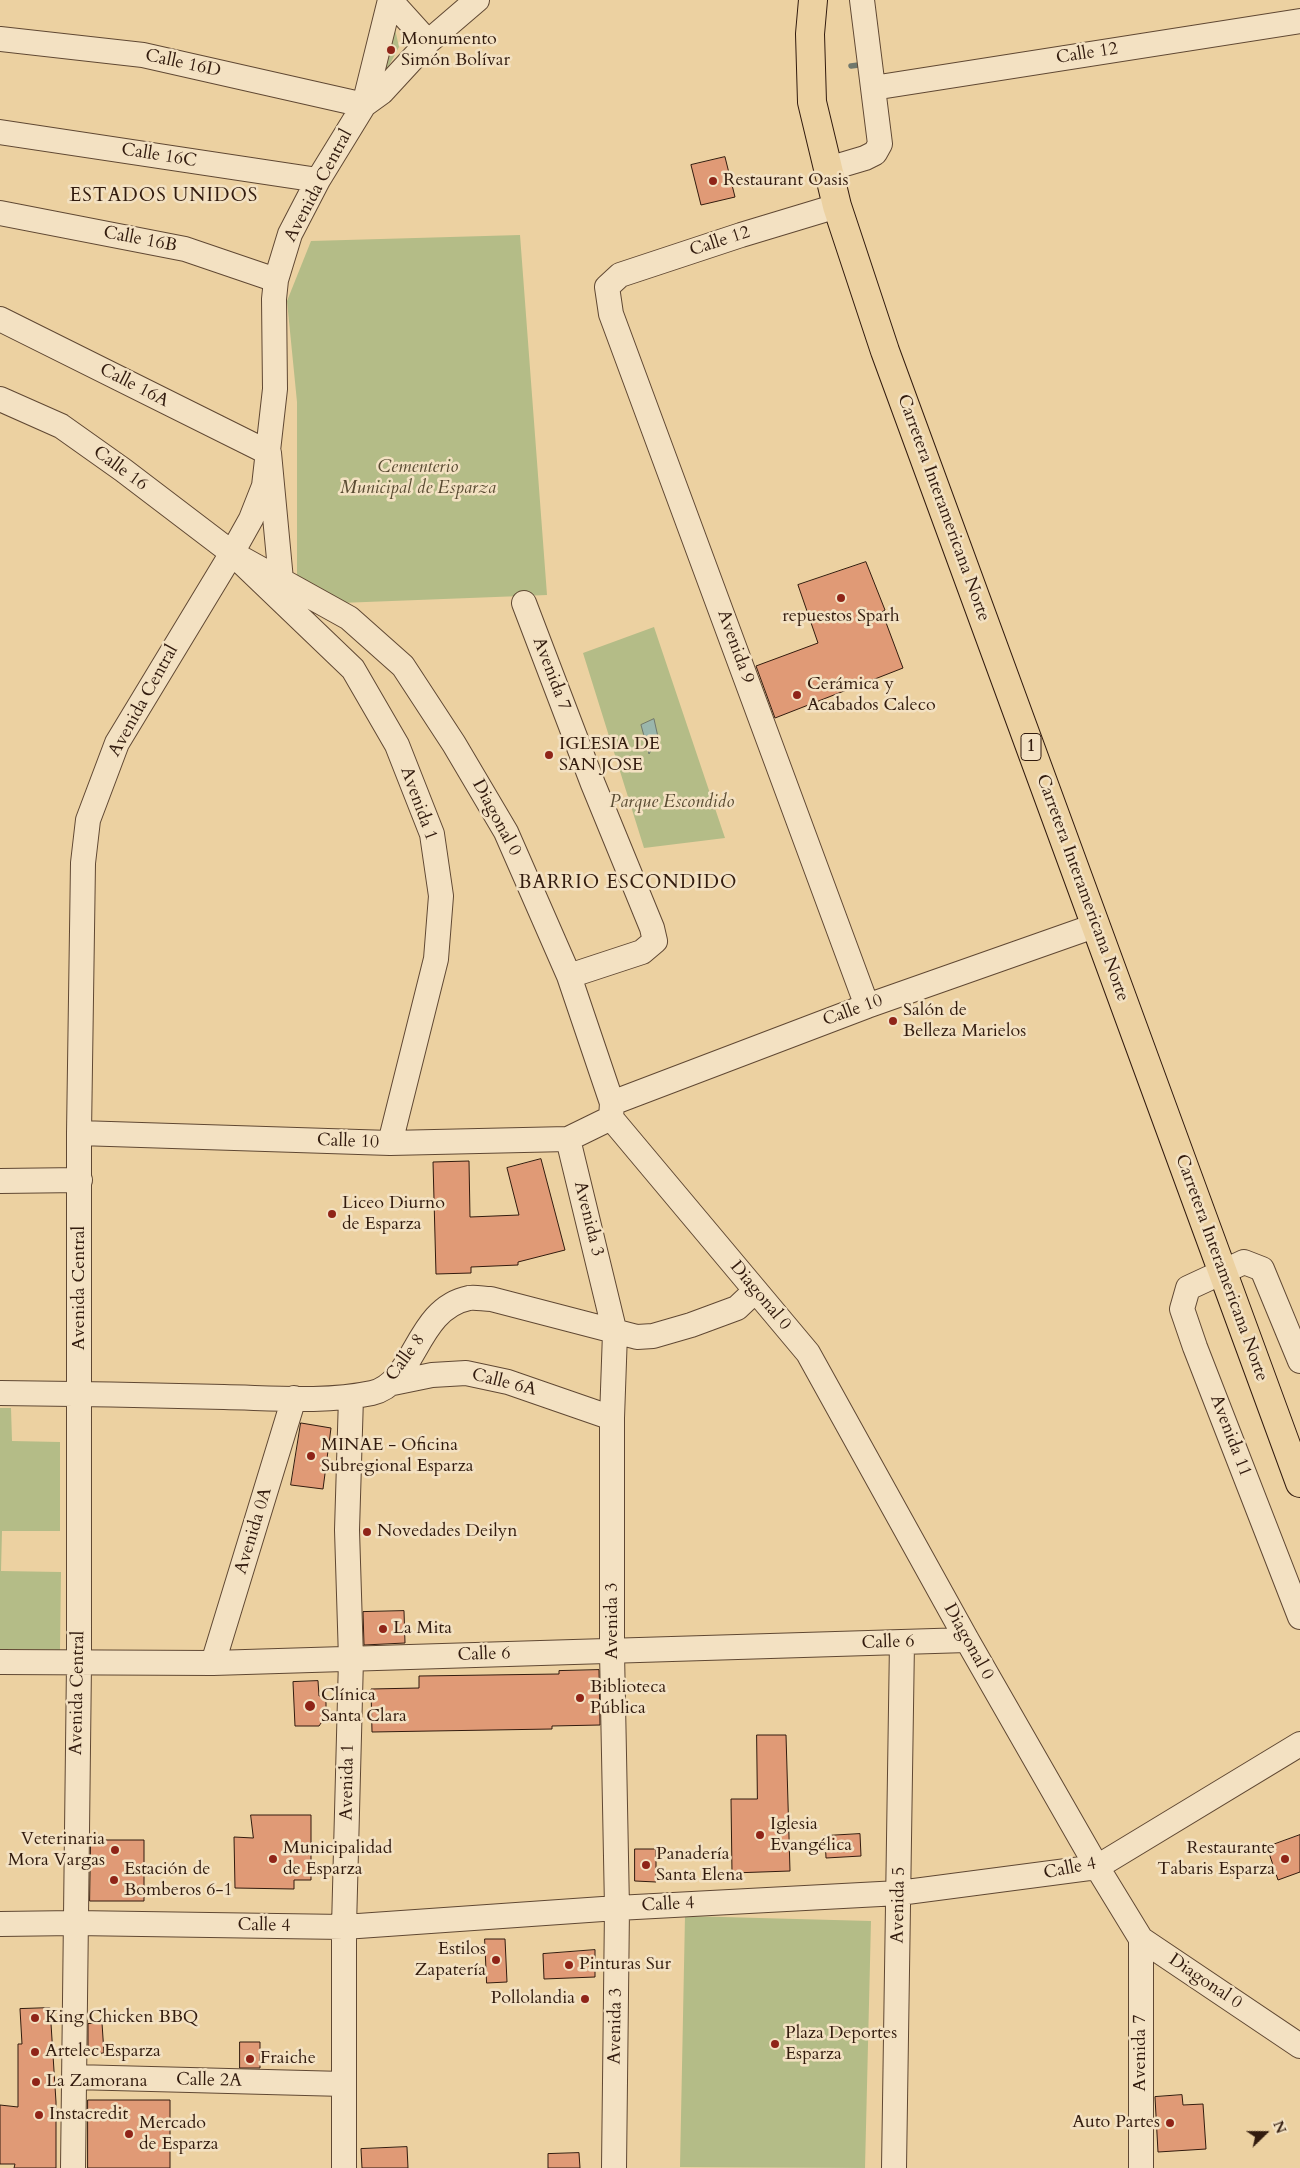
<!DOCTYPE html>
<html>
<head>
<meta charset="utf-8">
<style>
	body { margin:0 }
	#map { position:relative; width:1300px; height:2168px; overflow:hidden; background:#ecd1a1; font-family:Cardo,serif }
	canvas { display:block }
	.north { position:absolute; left:1240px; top:2108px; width:50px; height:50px; -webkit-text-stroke:4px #f3e1c2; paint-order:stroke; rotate:68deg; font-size:14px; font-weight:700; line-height:20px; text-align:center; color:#321b0e }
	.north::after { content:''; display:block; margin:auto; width:18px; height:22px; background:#321b0e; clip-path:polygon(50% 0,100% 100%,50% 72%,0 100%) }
</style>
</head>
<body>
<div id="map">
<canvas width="1300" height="2168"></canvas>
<div class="north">N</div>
</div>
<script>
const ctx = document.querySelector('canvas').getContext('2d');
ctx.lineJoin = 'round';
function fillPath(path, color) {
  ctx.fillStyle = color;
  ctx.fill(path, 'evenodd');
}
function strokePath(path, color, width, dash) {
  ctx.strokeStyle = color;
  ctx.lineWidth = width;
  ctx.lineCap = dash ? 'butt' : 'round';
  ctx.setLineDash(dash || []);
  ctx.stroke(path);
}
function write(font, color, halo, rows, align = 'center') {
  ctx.font = font + ' Cardo,serif';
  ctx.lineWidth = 5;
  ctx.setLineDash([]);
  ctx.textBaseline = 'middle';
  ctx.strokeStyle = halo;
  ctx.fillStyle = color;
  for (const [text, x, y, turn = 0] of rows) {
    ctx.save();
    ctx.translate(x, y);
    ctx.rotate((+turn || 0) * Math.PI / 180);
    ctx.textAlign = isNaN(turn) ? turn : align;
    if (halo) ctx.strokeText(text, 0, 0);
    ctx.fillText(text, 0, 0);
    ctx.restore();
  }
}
const green = new Path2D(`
	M395 29 399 47 384 75 378 83Z
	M520 235 547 595 340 603 297 578V402L287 301 311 241Z
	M654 627 725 838 644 848 583 653Z
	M0 1408H11L12 1441 60 1442V1531H2L1 1571 61 1572 60 1650 0 1649Z
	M685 1916 871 1921 865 2168 680 2167Z`);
const water = new Path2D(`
	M654 719 658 737 649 754 641 725Z`);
const stream = new Path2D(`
	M851 66 866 64`);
const building = new Path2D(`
	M725 157 735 197 701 205 691 165Z
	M866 562 885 610 882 612 903 668 775 718 756 666 818 643 798 585Z
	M541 1159 565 1250 518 1262V1265L471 1267V1273L436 1274 433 1162 469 1161 470 1217 519 1215 507 1168Z
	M301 1423 331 1428 323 1489 291 1485Z
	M404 1611 405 1643 364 1645 363 1612Z
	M599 1670 600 1725 552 1726V1729L372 1732 371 1689 419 1688V1676L559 1674V1671Z
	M318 1681 319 1696H326V1716L319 1726H295L293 1682Z
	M757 1735H786L790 1871 732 1873 731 1799H757Z
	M251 1815H311V1880H294V1889L235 1888 234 1837 253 1838Z
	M860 1834 861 1856 826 1858 825 1836Z
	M1300 1835V1872L1278 1880 1267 1847Z
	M91 1840H144V1901H90Z
	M635 1849H656V1882L635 1881Z
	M485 1939H505L507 1982 487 1983Z
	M595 1950V1977L544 1979 543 1954Z
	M50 2008 56 2102V2168H14L15 2164H0V2105L18 2107V2044H22L20 2009Z
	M102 2023 104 2053 88 2054V2024Z
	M240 2042H260V2068H240Z
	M1182 2095 1183 2105 1203 2104 1206 2149 1158 2152 1155 2097Z
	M88 2100H170V2168H88Z
	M407 2147 408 2168H362L361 2149Z
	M579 2153 580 2168H548V2154Z`);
const minor = new Path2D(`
	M390 0 428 42
	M0 39 143 55 364 105 390 0
	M873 88 1300 21
	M0 132 318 180
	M828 169 865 158 875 153 880 144 862 0
	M837 206 741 235 620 275 607 287 611 314 867 1006
	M0 213 185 249 276 280
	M0 319 269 453 281 580
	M0 399 61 426 123 470 232 553 353 669 397 745 432 834 441 896 436 959 390 1143
	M232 553 349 618 403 666 454 744 506 832 569 976 612 1103 611 1118 808 1353 967 1640 1097 1867 1141 1939 1300 2046
	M524 603 593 784 652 928 655 941 642 952 569 976
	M612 1103 867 1006 1097 925
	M79 1133 390 1143 568 1139 611 1118
	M568 1139 615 1333 612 1418V1652L617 1908 614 2168
	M0 1181 80 1180
	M1300 1361 1262 1269 1244 1262 1188 1288 1182 1309 1195 1347 1300 1617
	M393 1383 432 1375 466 1373 508 1382 612 1418
	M0 1393C75 1394 149 1395 224 1397 272 1398 324 1403 372 1393 416 1383 415 1309 469 1298 476 1297 484 1299 491 1299L637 1337 653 1336 691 1325 737 1308 755 1291
	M0 1662 213 1663 967 1640
	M213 1663 294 1398
	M0 1924 75 1923 344 1927 617 1908 899 1893 1097 1867 1300 1744
	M74 2077 344 2084
	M73 2168 79 1663V1133L83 863 88 820 117 743 232 553 251 519 264 486 275 389 274 299 276 280 290 234 318 180 364 105 382 92 428 42 477 0
	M344 2168V1927L351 1659 347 1530 351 1397
	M894 2168 902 1642
	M1141 2168V1939`);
const highway = new Path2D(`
	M813 0 810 34 812 102 837 206 885 351 1300 1483`);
const markers = [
	[391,50,5,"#8f2418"],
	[713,181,5,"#8f2418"],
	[841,598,5,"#8f2418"],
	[797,695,5,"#8f2418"],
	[549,755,5,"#8f2418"],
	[893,1021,5,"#8f2418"],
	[332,1214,5,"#8f2418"],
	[311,1456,5,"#8f2418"],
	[367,1532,5,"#8f2418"],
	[383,1629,5,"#8f2418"],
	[580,1698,5,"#8f2418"],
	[310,1706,6,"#8f2418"],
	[760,1835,5,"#8f2418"],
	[115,1850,5,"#8f2418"],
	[273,1859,5,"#8f2418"],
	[1285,1859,5,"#8f2418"],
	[646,1865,5,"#8f2418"],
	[114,1880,5,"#8f2418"],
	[496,1960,5,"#8f2418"],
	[569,1965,5,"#8f2418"],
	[585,1999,5,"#8f2418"],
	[35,2018,5,"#8f2418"],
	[775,2044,5,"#8f2418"],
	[35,2052,5,"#8f2418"],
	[250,2059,5,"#8f2418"],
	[36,2082,5,"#8f2418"],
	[39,2115,5,"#8f2418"],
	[1170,2123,5,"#8f2418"],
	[129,2134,5,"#8f2418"]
];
const shields = [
	[1031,747,20]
];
const shieldNames = [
	["1",1031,747]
];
const poiNames = [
	["Monumento",401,40],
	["Simón Bolívar",401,61],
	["Restaurant Oasis",723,181],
	["repuestos Sparh",841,617,"center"],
	["Cerámica y",807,685],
	["Acabados Caleco",807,706],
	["IGLESIA DE",559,745],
	["SAN JOSE",559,766],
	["Salón de",903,1011],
	["Belleza Marielos",903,1032],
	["Liceo Diurno",342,1204],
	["de Esparza",342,1225],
	["MINAE - Oficina",321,1446],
	["Subregional Esparza",321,1467],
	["Novedades Deilyn",377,1532],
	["La Mita",393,1629],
	["Biblioteca",590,1688],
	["Pública",590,1709],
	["Clínica",321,1696],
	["Santa Clara",321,1717],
	["Iglesia",770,1825],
	["Evangélica",770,1846],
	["Veterinaria",105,1840,"right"],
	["Mora Vargas",105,1861,"right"],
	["Municipalidad",283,1849],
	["de Esparza",283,1870],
	["Restaurante",1275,1849,"right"],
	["Tabaris Esparza",1275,1870,"right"],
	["Panadería",656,1855],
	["Santa Elena",656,1876],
	["Estación de",124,1870],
	["Bomberos 6-1",124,1891],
	["Estilos",486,1950,"right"],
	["Zapatería",486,1971,"right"],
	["Pinturas Sur",579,1965],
	["Pollolandia",575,1999,"right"],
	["King Chicken BBQ",45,2018],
	["Plaza Deportes",785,2034],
	["Esparza",785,2055],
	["Artelec Esparza",45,2052],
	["Fraiche",260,2059],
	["La Zamorana",46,2082],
	["Instacredit",49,2115],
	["Auto Partes",1160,2123,"right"],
	["Mercado",139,2124],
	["de Esparza",139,2145]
];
const streetNames = [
	["Calle 12",1087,54,-9],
	["Calle 16D",183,64,12],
	["Calle 16C",159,156,9],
	["Avenida Central",319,186,-62],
	["Calle 16B",140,240,11],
	["Calle 12",720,242,-18],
	["Calle 16A",134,386,27],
	["Calle 16",120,469,36],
	["Carretera Interamericana Norte",943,508,70],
	["Avenida 9",735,647,70],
	["Avenida 7",551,674,69],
	["Avenida Central",144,701,-61],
	["Avenida 1",418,804,70],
	["Diagonal 0",496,818,62],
	["Carretera Interamericana Norte",1082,888,70],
	["Calle 10",853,1011,-20],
	["Calle 10",348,1142,2],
	["Avenida 3",588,1219,76],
	["Carretera Interamericana Norte",1221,1268,70],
	["Avenida Central",80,1288,-90],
	["Diagonal 0",760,1296,50],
	["Calle 8",406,1358,-54],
	["Calle 6A",504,1383,14],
	["Avenida 11",1230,1436,69],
	["Avenida 0A",254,1531,-73],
	["Avenida 3",613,1621,-90],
	["Diagonal 0",968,1642,61],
	["Calle 6",888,1643,-2],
	["Calle 6",484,1655,-2],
	["Avenida Central",78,1693,-89],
	["Avenida 1",348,1782,-89],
	["Calle 4",1070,1869,-11],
	["Calle 4",668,1905,-3],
	["Avenida 5",899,1905,-89],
	["Calle 4",264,1926,1],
	["Diagonal 0",1205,1982,34],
	["Avenida 3",616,2026,-89],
	["Avenida 7",1141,2053,-90],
	["Calle 2A",209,2081,1]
];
const parkNames = [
	["Cementerio",418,468],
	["Municipal de Esparza",418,489],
	["Parque Escondido",672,803]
];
const neighbourhoodNames = [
	["ESTADOS UNIDOS",164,197],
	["BARRIO ESCONDIDO",628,884]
];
fillPath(green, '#b4bc87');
fillPath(water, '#9ab6ac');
strokePath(water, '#70786d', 1);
strokePath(stream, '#70786d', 5.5);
fillPath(building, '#e09a76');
strokePath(building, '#321b0e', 1);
strokePath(minor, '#604833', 26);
strokePath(highway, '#321b0e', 30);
strokePath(minor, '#f3e1c2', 24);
strokePath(highway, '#ecd1a1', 28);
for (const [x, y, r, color] of markers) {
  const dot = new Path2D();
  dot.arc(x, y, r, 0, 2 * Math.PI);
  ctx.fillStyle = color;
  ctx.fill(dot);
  strokePath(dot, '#f3e1c2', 2);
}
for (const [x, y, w] of shields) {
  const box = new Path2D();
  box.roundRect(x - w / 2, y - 13.5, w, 27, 4);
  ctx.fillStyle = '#f3e1c2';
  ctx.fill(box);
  strokePath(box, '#321b0e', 1);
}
write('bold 16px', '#321b0e', null, shieldNames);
write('18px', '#321b0e', '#f3e1c2', poiNames, 'left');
write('18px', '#321b0e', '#f3e1c2', streetNames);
write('italic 18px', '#594b32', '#f3e1c2', parkNames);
ctx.letterSpacing = '1px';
write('19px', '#321b0e', '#f3e1c2', neighbourhoodNames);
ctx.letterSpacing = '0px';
</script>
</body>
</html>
